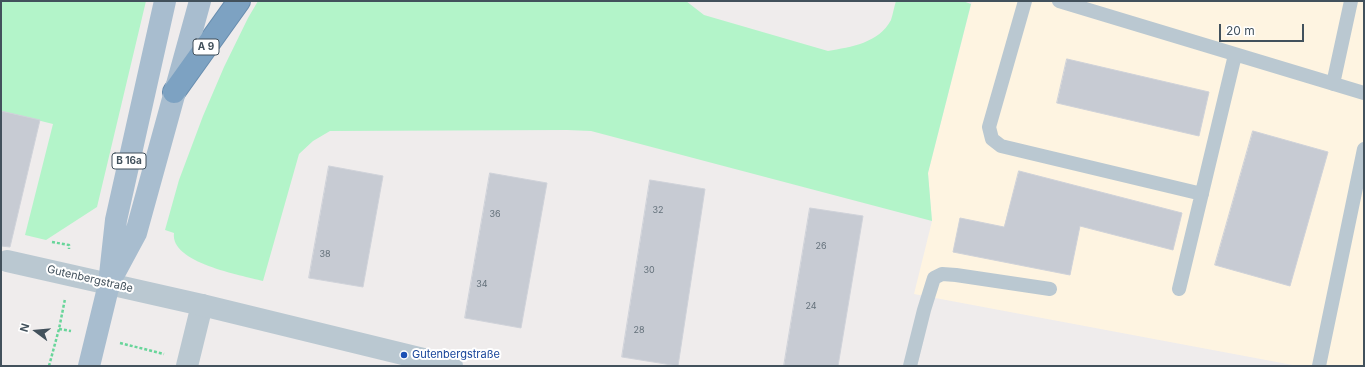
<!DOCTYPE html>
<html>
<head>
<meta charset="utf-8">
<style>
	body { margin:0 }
	#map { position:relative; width:1365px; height:367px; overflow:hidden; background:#efecec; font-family:Inter,sans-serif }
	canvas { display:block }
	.frame { position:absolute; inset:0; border:2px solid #42515c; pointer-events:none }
	.north { position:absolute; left:16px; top:311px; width:40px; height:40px; -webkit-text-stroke:3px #fff; paint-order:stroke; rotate:286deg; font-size:11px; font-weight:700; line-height:16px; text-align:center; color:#42515c }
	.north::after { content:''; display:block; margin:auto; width:14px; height:18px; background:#42515c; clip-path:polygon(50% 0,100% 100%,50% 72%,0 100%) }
	.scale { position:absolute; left:1219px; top:24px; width:85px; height:18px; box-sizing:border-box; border:2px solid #42515c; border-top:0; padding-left:5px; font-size:12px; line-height:14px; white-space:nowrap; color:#42515c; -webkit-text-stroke:3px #fff; paint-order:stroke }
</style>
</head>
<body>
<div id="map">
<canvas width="1365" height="367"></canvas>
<div class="frame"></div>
<div class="north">N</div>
<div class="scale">20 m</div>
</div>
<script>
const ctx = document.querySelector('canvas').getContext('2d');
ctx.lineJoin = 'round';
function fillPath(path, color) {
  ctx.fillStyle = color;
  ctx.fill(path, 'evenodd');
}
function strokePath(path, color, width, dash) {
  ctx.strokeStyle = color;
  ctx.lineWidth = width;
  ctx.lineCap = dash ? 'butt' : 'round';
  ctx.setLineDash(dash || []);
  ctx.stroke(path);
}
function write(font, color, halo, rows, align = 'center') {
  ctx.font = font + ' Inter,sans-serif';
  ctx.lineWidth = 4;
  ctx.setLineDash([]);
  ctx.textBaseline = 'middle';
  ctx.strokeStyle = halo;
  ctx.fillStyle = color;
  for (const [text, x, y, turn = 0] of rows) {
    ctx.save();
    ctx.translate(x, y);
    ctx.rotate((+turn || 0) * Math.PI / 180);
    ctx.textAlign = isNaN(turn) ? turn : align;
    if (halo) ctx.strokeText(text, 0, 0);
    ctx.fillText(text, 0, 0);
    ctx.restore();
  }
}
const commercial = new Path2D(`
	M972 1H1364V366H1298L914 294 932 221 928 173Z`);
const green = new Path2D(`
	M1 1H146L97 207 46 240 25 235 53 124 1 111Z
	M258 1H686L704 15 828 51C851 47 879 43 891 20 893 14 894 7 896 1H963L971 4 928 173 932 221 591 131 567 130 330 131 313 141 299 154 263 281C241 275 170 263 174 233L165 230 179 180 203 116 224 67 248 18Z`);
const building = new Path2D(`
	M1067 59 1209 92 1199 136 1057 103Z
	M1 111 40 120 10 247 1 246Z
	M1253 131 1328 152 1290 286 1215 265Z
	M329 166 383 176 363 287 309 278Z
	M1019 171 1182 213 1173 250 1080 226 1070 275 953 252 960 218 1004 227Z
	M490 173 547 183 521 328 465 318Z
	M650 180 705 189 678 366 622 357Z
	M810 208 863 216 838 366H784Z`);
const path = new Path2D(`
	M52 242 69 245V249
	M59 329 71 331
	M120 343 164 354
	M49 366 59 329 65 299`);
const service = new Path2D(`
	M1025 1 989 127 992 139 1001 146 1202 194
	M1059 1 1364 93
	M1333 84 1351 1
	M1179 289 1235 55
	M910 366 924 310 934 278 942 274 956 275 1050 289
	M1319 366 1364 149`);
const minor = new Path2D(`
	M7 261 109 284
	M187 366 202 305`);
const tertiary = new Path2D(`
	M109 284 202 305 452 366`);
const primary = new Path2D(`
	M115 272 136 233 200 1
	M89 366 109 284 116 220 165 1`);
const motorway = new Path2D(`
	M174 92 239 1`);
const markers = [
	[404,355,4,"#1a4fb4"]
];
const numberNames = [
	["32",658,210],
	["36",495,214],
	["26",821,246],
	["38",325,254],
	["30",649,270],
	["34",482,284],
	["24",811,306],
	["28",639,330]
];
const shields = [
	[206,47,26],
	[129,161,34]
];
const shieldNames = [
	["A 9",206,47],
	["B 16a",129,161]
];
const streetNames = [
	["Gutenbergstraße",90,279,13]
];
const transitNames = [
	["Gutenbergstraße",412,355]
];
fillPath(commercial, '#fef4e1');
fillPath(green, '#b3f4c9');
fillPath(building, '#c7cbd3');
strokePath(building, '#cfd2d9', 1);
strokePath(motorway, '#688dae', 24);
strokePath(path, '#68d59a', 2.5, [3, 2]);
strokePath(service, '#bac8d1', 14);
strokePath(minor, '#bac8d1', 22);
strokePath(tertiary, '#bac8d1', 22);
strokePath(primary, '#a8bdcf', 22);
strokePath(motorway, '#7da2c2', 22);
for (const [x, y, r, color] of markers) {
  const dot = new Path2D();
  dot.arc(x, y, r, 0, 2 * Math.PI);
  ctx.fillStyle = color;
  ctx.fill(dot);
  strokePath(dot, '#fff', 1.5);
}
write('9px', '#63707a', null, numberNames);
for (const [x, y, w] of shields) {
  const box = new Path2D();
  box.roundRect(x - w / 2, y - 8, w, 16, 3);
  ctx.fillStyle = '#fff';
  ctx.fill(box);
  strokePath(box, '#42515c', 1);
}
write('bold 10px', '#42515c', null, shieldNames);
write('11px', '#42515c', '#fff', streetNames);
write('11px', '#164399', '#fff', transitNames, 'left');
</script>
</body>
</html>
